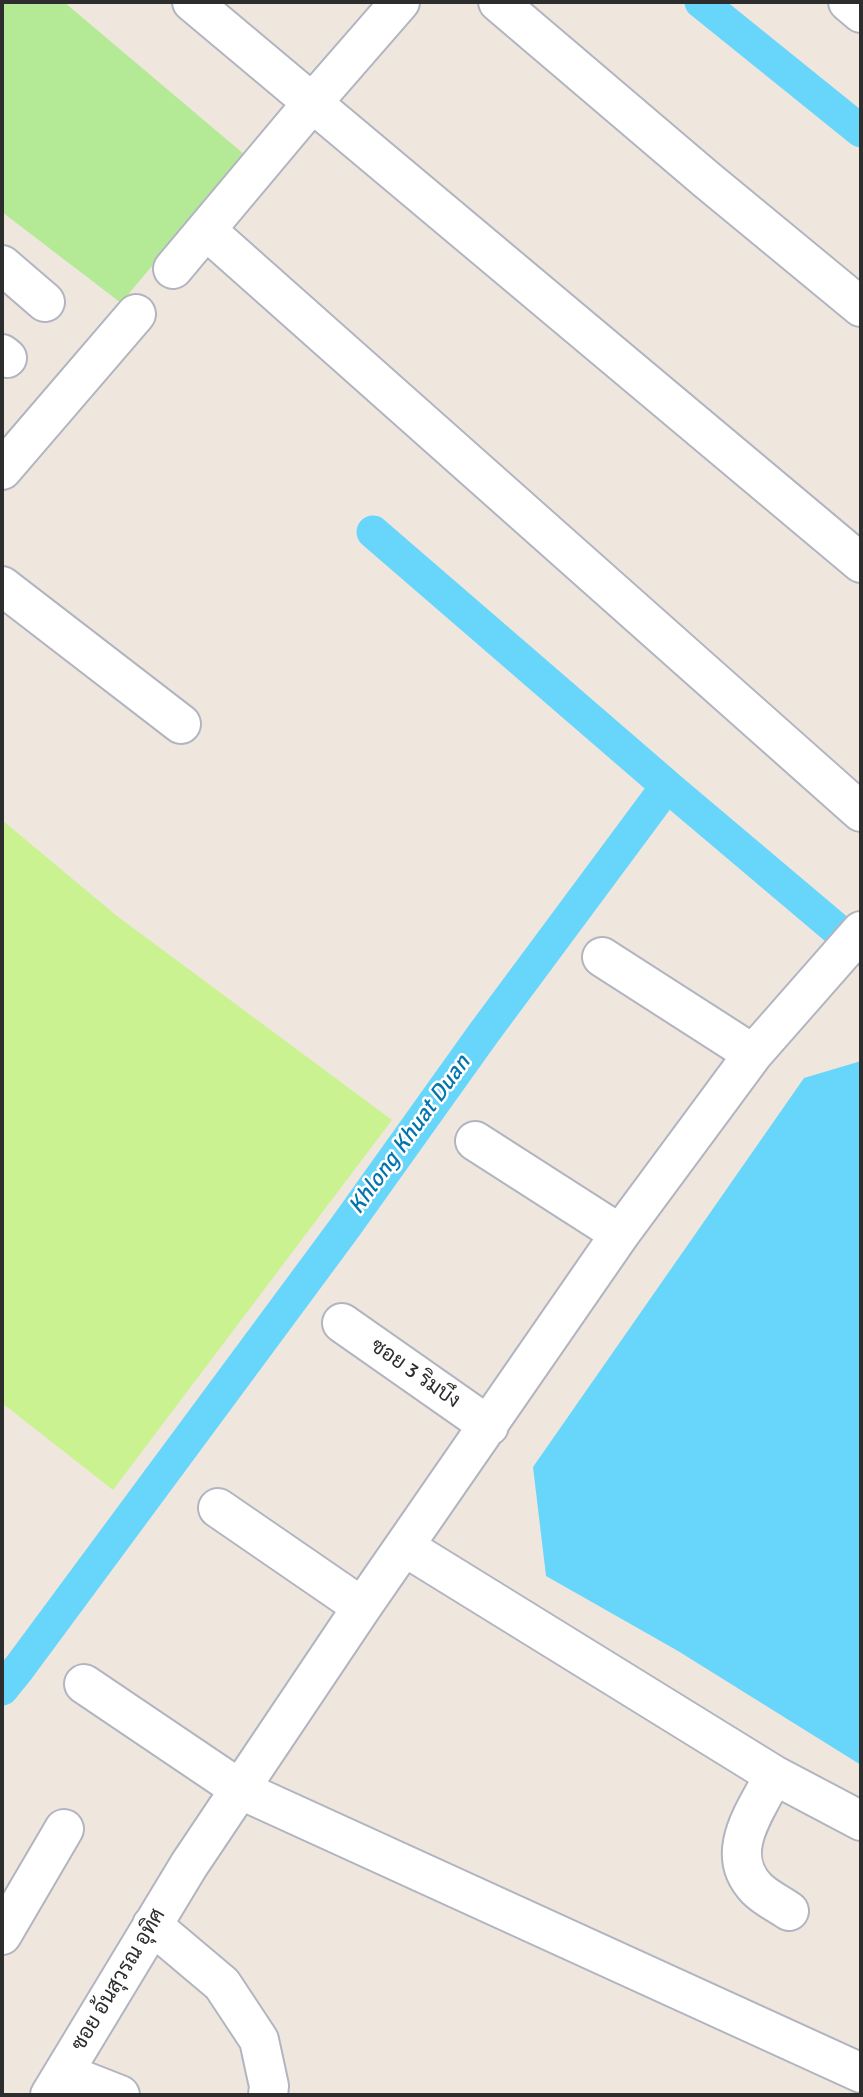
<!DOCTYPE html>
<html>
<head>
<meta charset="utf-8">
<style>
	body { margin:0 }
	#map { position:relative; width:863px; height:2097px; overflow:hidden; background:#efe7de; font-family:Signika,sans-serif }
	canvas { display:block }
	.frame { position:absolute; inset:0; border:4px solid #2d2d2d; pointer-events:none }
</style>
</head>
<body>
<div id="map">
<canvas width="863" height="2097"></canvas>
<div class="frame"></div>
</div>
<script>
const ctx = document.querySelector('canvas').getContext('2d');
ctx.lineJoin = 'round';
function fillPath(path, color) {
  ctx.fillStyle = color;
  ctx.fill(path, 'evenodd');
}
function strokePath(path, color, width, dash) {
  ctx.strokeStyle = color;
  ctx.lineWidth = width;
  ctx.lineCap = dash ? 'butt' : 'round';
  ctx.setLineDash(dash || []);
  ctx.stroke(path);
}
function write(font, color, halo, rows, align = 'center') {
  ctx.font = font + ' Signika,Sarabun,sans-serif';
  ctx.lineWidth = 5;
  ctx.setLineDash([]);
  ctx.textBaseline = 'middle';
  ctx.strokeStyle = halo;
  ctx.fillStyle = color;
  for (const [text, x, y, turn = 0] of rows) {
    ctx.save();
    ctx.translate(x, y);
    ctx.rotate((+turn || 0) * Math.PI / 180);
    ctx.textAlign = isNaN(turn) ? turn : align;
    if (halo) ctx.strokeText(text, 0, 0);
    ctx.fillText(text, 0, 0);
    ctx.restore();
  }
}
const green = new Path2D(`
	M2 2H64L245 155 121 303 2 212Z`);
const pitch = new Path2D(`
	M2 820 117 916 392 1120 113 1490 2 1403Z`);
const water = new Path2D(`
	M861 1061V1765L678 1651 546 1576 533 1467 804 1078Z`);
const canal = new Path2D(`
	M701 2 861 131
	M373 532 667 786
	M2 1689 19 1668 346 1226 483 1034 667 786 861 950`);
const minor = new Path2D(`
	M192 2 861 563
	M498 2 707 180 861 307
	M848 2 861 13
	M206 230 861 812
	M2 265 45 302
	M173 269 313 102 400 2
	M2 354 7 358
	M2 470 136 314
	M2 586 181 724
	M602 957 753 1054
	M475 1141 620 1234
	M342 1323 489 1426
	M218 1508 362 1607
	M405 1547 774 1775 861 1821
	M84 1684 241 1790 861 2073
	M774 1775C756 1811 722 1853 757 1889 766 1898 779 1904 789 1911
	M152 1925 222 1984 259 2040 269 2086 268 2095
	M2 1935 64 1829
	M64 2073 120 2095
	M50 2095 189 1865 362 1607 620 1234 753 1054 861 931`);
const streetNames = [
	["ซอย 3 ริมบึง",415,1374,35],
	["ซอย อ้นสุวรณ อุทิศ",119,1980,-59]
];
const waterNames = [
	["Khlong Khuat Duan",410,1135,-54]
];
fillPath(green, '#b4ea96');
fillPath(pitch, '#cbf291');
fillPath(water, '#68d6fa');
strokePath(canal, '#68d6fa', 33);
strokePath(minor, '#b2b5c1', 42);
strokePath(minor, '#fff', 38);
write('21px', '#2d2d2d', '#fff', streetNames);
write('italic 23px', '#0175ad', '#fff', waterNames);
</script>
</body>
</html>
